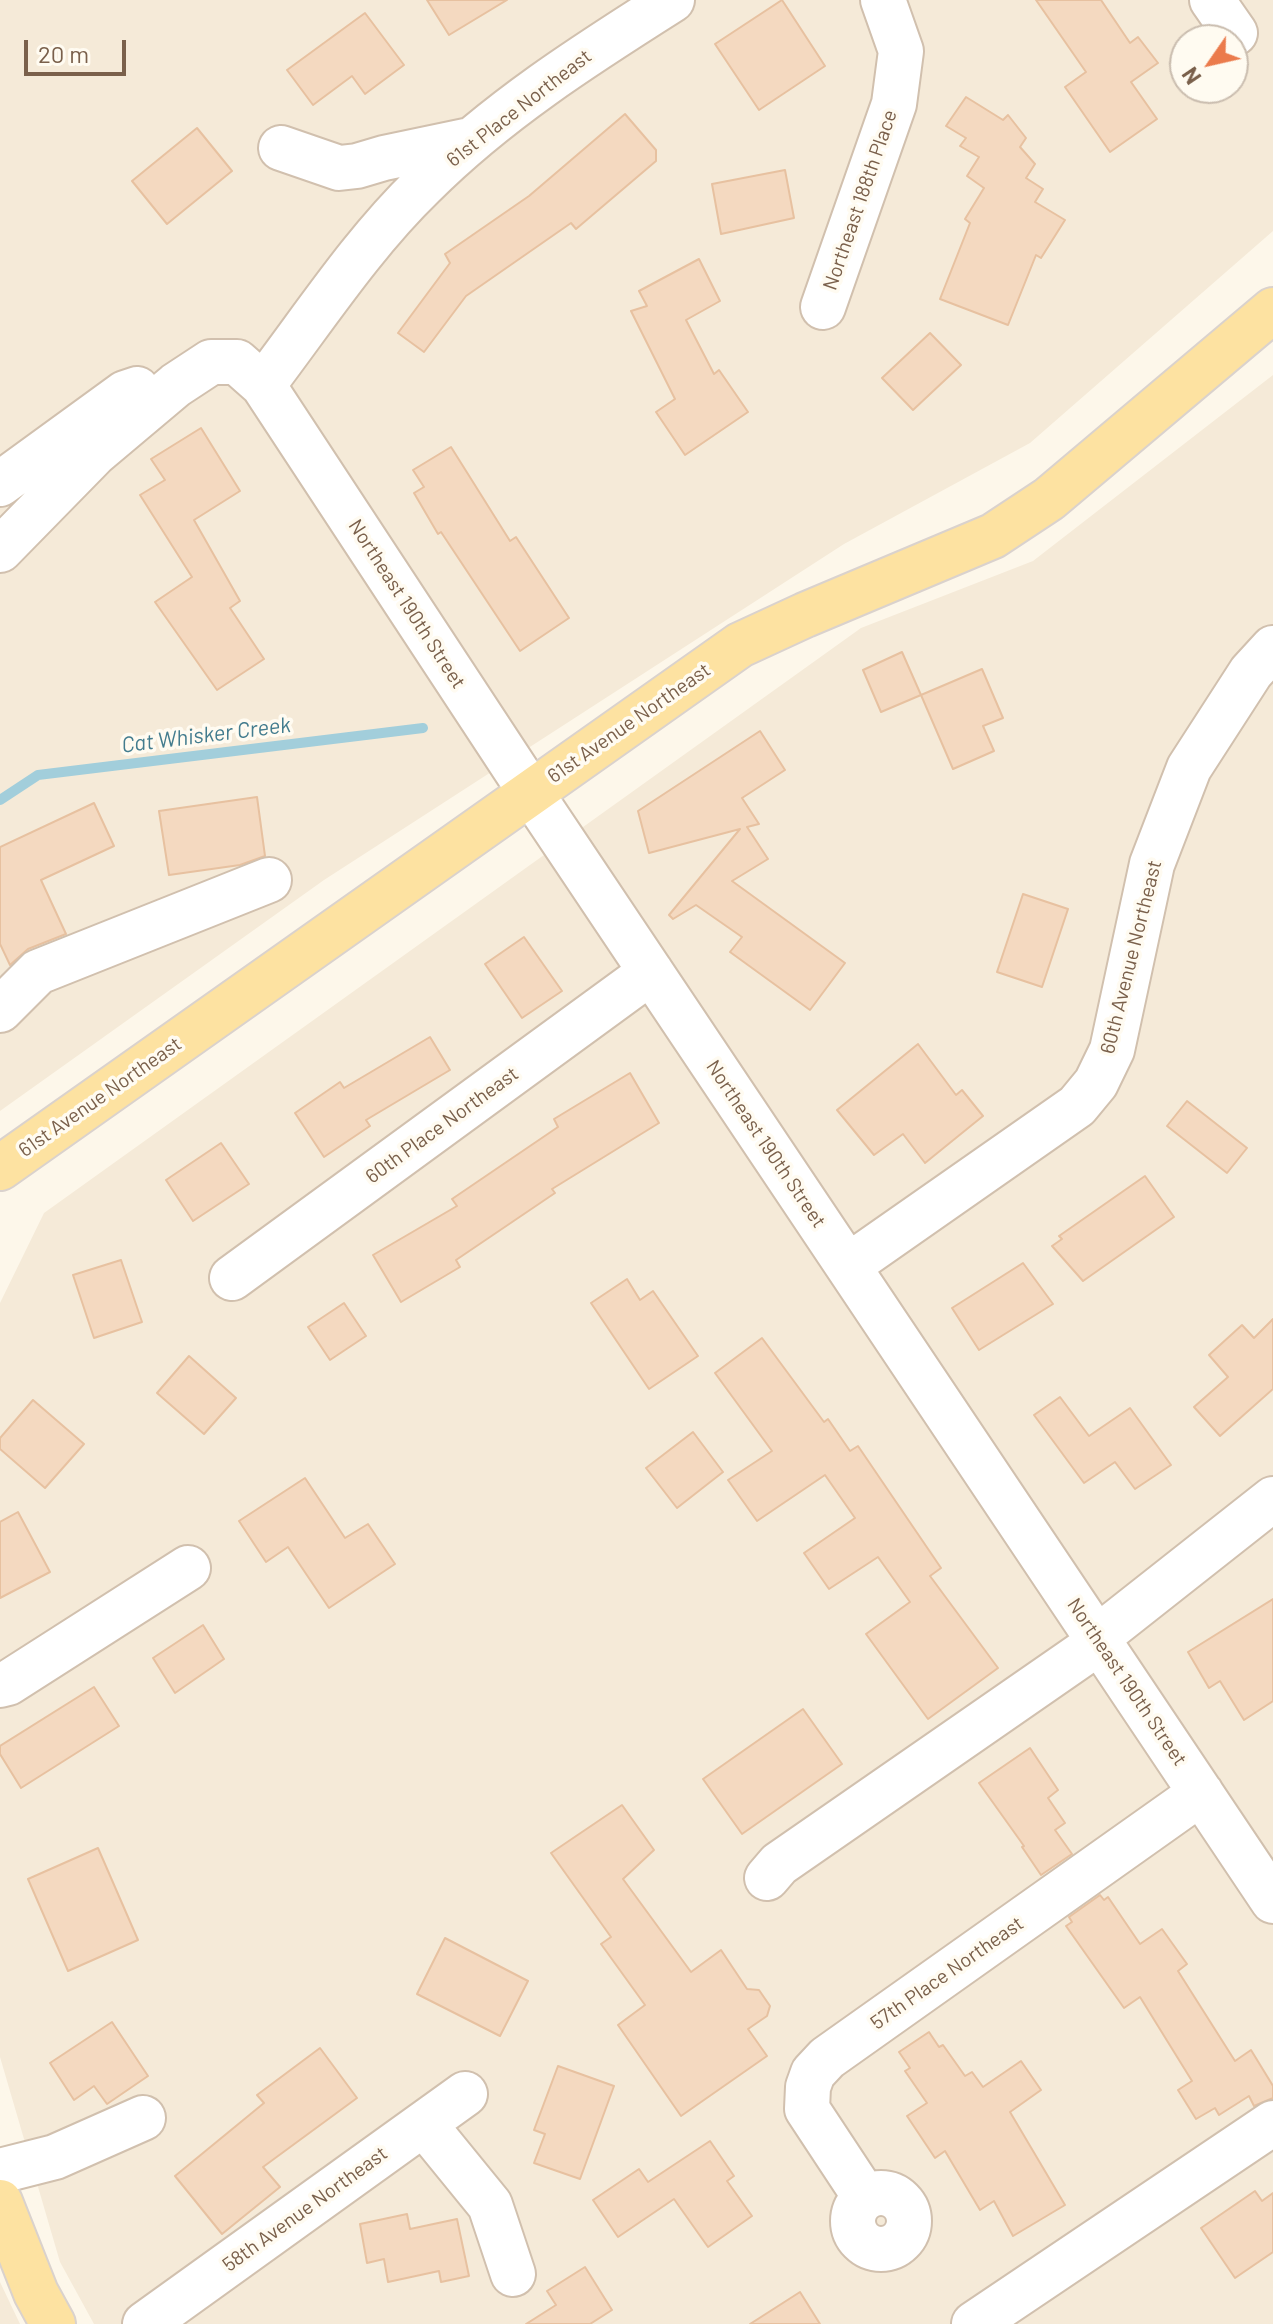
<!DOCTYPE html>
<html>
<head>
<meta charset="utf-8">
<style>
	body { margin:0 }
	#map { position:relative; width:1273px; height:2324px; overflow:hidden; background:#fdf7ea; font-family:Barlow,sans-serif }
	canvas { display:block }
	.north { position:absolute; left:1169px; top:24px; width:80px; height:80px; box-sizing:border-box; background:#fffbf1; border:2px solid #cabdaf; border-radius:50%; rotate:236deg; font-size:22px; font-weight:700; line-height:32px; text-align:center; color:#7a604b }
	.north::after { content:''; display:block; margin:auto; width:28px; height:36px; background:#eb7b4c; clip-path:polygon(50% 0,100% 100%,50% 72%,0 100%) }
	.scale { position:absolute; left:24px; top:40px; width:102px; height:36px; box-sizing:border-box; border:4px solid #7a604b; border-top:0; padding-left:10px; font-size:24px; line-height:28px; white-space:nowrap; color:#7a604b; -webkit-text-stroke:6px #fffbf1; paint-order:stroke }
</style>
</head>
<body>
<div id="map">
<canvas width="1273" height="2324"></canvas>
<div class="north">N</div>
<div class="scale">20 m</div>
</div>
<script>
const ctx = document.querySelector('canvas').getContext('2d');
ctx.lineJoin = 'round';
function fillPath(path, color) {
  ctx.fillStyle = color;
  ctx.fill(path, 'evenodd');
}
function strokePath(path, color, width, dash) {
  ctx.strokeStyle = color;
  ctx.lineWidth = width;
  ctx.lineCap = dash ? 'butt' : 'round';
  ctx.setLineDash(dash || []);
  ctx.stroke(path);
}
function write(font, color, halo, rows, align = 'center') {
  ctx.font = font + ' Barlow,sans-serif';
  ctx.lineWidth = 7;
  ctx.setLineDash([]);
  ctx.textBaseline = 'middle';
  ctx.strokeStyle = halo;
  ctx.fillStyle = color;
  for (const [text, x, y, turn = 0] of rows) {
    ctx.save();
    ctx.translate(x, y);
    ctx.rotate((+turn || 0) * Math.PI / 180);
    ctx.textAlign = isNaN(turn) ? turn : align;
    if (halo) ctx.strokeText(text, 0, 0);
    ctx.fillText(text, 0, 0);
    ctx.restore();
  }
}
const residential = new Path2D(`
	M0 0H1273V231L1030 443 844 544 324 880 0 1111ZM1185 40H1233V88H1185Z
	M1273 375V2324H94L60 2262 0 2057V1303L44 1213 861 628 1033 561Z
	M0 2282 20 2324H0Z`);
const stream = new Path2D(`
	M0 800 38 775 423 728`);
const building = new Path2D(`
	M427 0H507L449 35Z
	M782 0 825 66 759 110 715 44Z
	M1036 0H1101L1130 43 1138 37 1158 63 1131 82 1157 119 1110 152 1065 87 1086 72Z
	M365 13 404 65 365 94 352 76 313 105 287 70Z
	M966 97 1003 120 1008 115 1026 138 1020 147 1035 164 1026 178 1043 189 1035 202 1065 220 1041 258 1036 255 1008 325 940 299 970 223 965 219 984 188 967 176 979 157 960 146 966 138 946 126Z
	M625 114 656 150V161L576 229 571 223 466 296 424 352 398 333 450 263 445 254 529 196Z
	M197 128 232 171 167 224 132 181Z
	M785 170 794 218 721 234 712 184Z
	M699 259 720 301 686 320 714 374 719 370 748 412 685 455 656 412 675 399 631 311 647 306 639 291Z
	M930 333 961 365 913 410 882 378Z
	M201 428 240 491 194 520 240 601 230 608 264 659 217 690 155 602 192 577 140 495 165 480 151 459Z
	M451 447 510 541 516 537 569 618 520 651 441 532 438 534 414 493 424 487 413 470Z
	M902 652 921 695 881 712 863 670Z
	M982 669 1003 718 983 726 994 751 953 769 921 695Z
	M760 731 785 770 742 798 759 824 747 827 768 859 732 881 845 963 810 1010 730 952 742 937 696 905 673 919 669 915 740 829 649 853 638 811Z
	M257 797 265 856 240 865 169 875 159 811Z
	M94 803 114 846 41 880 66 934 28 949 10 965 0 944V847Z
	M1023 894 1068 909 1042 987 997 972Z
	M524 937 562 991 522 1018 485 964Z
	M430 1037 450 1070 366 1120 370 1126 324 1157 295 1113 340 1082 344 1088Z
	M918 1044 956 1095 962 1090 983 1116 925 1163 903 1134 874 1155 837 1110Z
	M630 1073 659 1123 552 1189 555 1193 456 1260 460 1267 401 1302 373 1255 457 1206 452 1199 558 1127 554 1119Z
	M1187 1101 1247 1148 1227 1173 1167 1126Z
	M221 1143 249 1184 193 1221 166 1180Z
	M1145 1176 1174 1217 1083 1281 1052 1246 1062 1239 1059 1236Z
	M121 1260 142 1322 94 1338 73 1275Z
	M1023 1263 1053 1304 979 1350 952 1308Z
	M627 1279 640 1300 653 1291 698 1356 649 1389 591 1303Z
	M344 1303 366 1336 330 1360 308 1327Z
	M1273 1319V1389L1220 1436 1194 1407 1228 1377 1209 1355 1242 1325 1254 1338Z
	M762 1338 824 1422 828 1419 850 1451 858 1446 941 1568 930 1576 998 1668 928 1719 866 1634 910 1602 878 1557 829 1589 804 1553 855 1518 825 1475 757 1521 728 1480 772 1451 715 1373Z
	M189 1356 236 1398 204 1434 157 1393Z
	M1060 1397 1089 1436 1130 1408 1171 1465 1135 1489 1115 1462 1084 1483 1034 1415Z
	M33 1400 84 1444 45 1488 0 1449V1438Z
	M693 1432 723 1472 677 1508 646 1468Z
	M305 1478 345 1538 368 1524 395 1564 329 1608 288 1547 266 1562 239 1521Z
	M18 1512 50 1572 0 1598V1522Z
	M1273 1599V1701L1244 1720 1220 1681 1209 1688 1188 1652Z
	M203 1625 224 1659 175 1693 153 1658Z
	M94 1687 119 1726 21 1788 0 1754V1746Z
	M803 1709 842 1764 742 1834 703 1779Z
	M1030 1748 1058 1790 1048 1798 1065 1823 1055 1830 1072 1854 1041 1875 1022 1847 1024 1846 979 1783Z
	M622 1805 654 1850 623 1879 691 1972 721 1950 747 1989 759 1990 770 2006 767 2016 748 2029 767 2056 681 2116 618 2025 645 2005 601 1944 611 1937 551 1853Z
	M98 1848 138 1940 68 1971 28 1879Z
	M1100 1895 1104 1900 1108 1897 1140 1944 1162 1929 1187 1964 1178 1971 1235 2061 1251 2050 1273 2086V2098L1254 2106 1249 2096 1219 2115 1215 2108 1196 2119 1178 2090 1192 2081 1140 1997 1124 2008 1066 1926 1072 1922 1069 1917Z
	M445 1938 528 1981 500 2036 417 1994Z
	M112 2022 148 2076 107 2104 94 2086 74 2100 50 2063Z
	M929 2032 939 2047 943 2045 965 2076 972 2072 983 2087 1021 2061 1041 2090 1010 2112 1065 2205 1013 2236 994 2201 980 2210 945 2151 935 2158 907 2116 927 2103 905 2071 910 2068 899 2052Z
	M320 2048 357 2098 263 2167 280 2187 222 2234 175 2176 264 2103 257 2095Z
	M558 2066 614 2086 580 2179 534 2163 545 2134 534 2130Z
	M710 2141 734 2176 727 2181 752 2216 708 2247 674 2199 618 2237 593 2200 639 2169 648 2182Z
	M1255 2191 1262 2201 1273 2193V2252L1235 2278 1201 2228Z
	M407 2214 410 2229 457 2219 469 2276 441 2282 439 2271 388 2282 384 2259 367 2263 360 2224Z
	M585 2267 612 2310 590 2324H526L556 2305 547 2291Z
	M800 2292 820 2324H750Z`);
const minor = new Path2D(`
	M1212 0 1235 33
	M281 148 339 168 357 166 384 158 470 140
	M823 307 894 104 901 51 883 0
	M263 385C314 318 362 244 423 185 497 111 585 55 672 0
	M0 484 125 393 137 389
	M0 550 94 454 176 385 211 362H237L263 385 531 793 1273 1901
	M0 1010 38 972 269 880
	M848 1266 1077 1106 1096 1083 1112 1050 1152 864 1189 768 1251 672 1273 648
	M232 1278 651 972
	M1098 1637 1273 1499
	M0 1685 8 1683 188 1568
	M767 1878 779 1864 1101 1641
	M424 2124 490 2205 513 2274
	M0 2171 55 2157 143 2118
	M853 2221a28 28 0 1 1 56 0a28 28 0 1 1-56 0Z
	M865 2197 807 2109 808 2087 813 2073 827 2058 1201 1793
	M145 2324 465 2094
	M974 2324 1273 2123`);
const major = new Path2D(`
	M0 1168 740 645 805 615 993 536 1049 499 1273 310
	M0 2202 36 2293 53 2324`);
const streetNames = [
	["61st Place Northeast",519,108,-38],
	["Northeast 188th Place",860,200,-71],
	["Northeast 190th Street",407,604,57],
	["61st Avenue Northeast",629,723,-35],
	["60th Avenue Northeast",1131,957,-76],
	["61st Avenue Northeast",100,1097,-35],
	["60th Place Northeast",442,1125,-36],
	["Northeast 190th Street",766,1144,56],
	["Northeast 190th Street",1127,1682,56],
	["57th Place Northeast",947,1973,-35],
	["58th Avenue Northeast",305,2209,-36]
];
const waterNames = [
	["Cat Whisker Creek",206,735,-7]
];
fillPath(residential, '#f5ead8');
strokePath(stream, '#a2cedb', 10);
fillPath(building, '#f4d9c0');
strokePath(building, '#e7c1a0', 2);
strokePath(minor, '#d1c0ae', 48);
strokePath(major, '#dad2cd', 48);
strokePath(minor, '#fff', 44);
strokePath(major, '#fde2a1', 44);
write('20px', '#7a604b', '#fffbf1', streetNames);
write('italic 22px', '#437c8e', '#fffbf1', waterNames);
</script>
</body>
</html>
